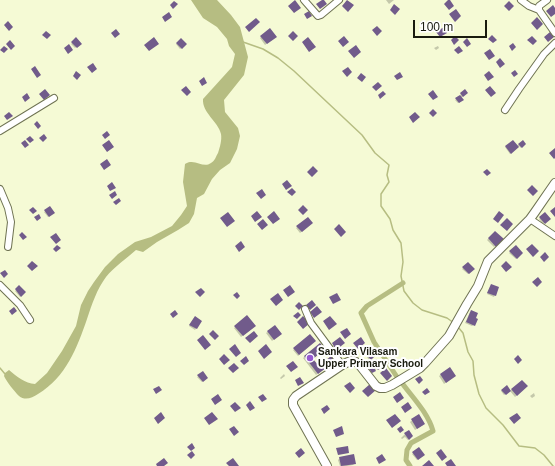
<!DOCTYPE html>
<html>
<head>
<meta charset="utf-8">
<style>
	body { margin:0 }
	#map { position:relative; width:555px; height:466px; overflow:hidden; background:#f5fad5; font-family:Helvetica,sans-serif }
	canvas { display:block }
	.scale { position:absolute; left:413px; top:20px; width:74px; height:18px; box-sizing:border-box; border:2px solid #191b0e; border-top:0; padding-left:5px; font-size:12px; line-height:14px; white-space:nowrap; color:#191b0e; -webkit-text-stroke:3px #fff; paint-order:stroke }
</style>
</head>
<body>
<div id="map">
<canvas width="555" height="466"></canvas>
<div class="scale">100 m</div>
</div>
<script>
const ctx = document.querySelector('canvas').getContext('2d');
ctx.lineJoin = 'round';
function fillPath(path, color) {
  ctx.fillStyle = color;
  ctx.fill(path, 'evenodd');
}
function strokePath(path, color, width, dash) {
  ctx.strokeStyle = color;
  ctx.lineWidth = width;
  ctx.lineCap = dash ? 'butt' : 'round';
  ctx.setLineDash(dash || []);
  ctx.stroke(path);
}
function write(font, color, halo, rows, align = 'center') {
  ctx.font = font + ' Helvetica,sans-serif';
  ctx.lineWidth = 4;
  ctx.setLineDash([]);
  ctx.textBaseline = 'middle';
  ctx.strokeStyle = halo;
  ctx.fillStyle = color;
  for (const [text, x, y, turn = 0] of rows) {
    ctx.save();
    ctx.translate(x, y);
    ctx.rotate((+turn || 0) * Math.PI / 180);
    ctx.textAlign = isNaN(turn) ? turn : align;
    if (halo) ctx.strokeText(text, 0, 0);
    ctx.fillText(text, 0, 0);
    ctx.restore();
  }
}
const water = new Path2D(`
	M191 0H217L231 15 240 27 248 57 244 75 224 100 225 112 238 128 240 136 237 149 230 163 220 170 212 179 204 194 197 198 194 214 189 223 178 230 157 242 143 252 136 250C127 258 114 267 106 277 97 289 92 304 87 319 77 348 66 377 38 394 32 398 25 401 19 396 14 391 7 382 4 376L5 373 9 370C17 377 25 383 35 384L47 373 62 351 76 326 81 305 88 291 94 282 105 267 118 254 135 242 151 237 172 226 181 215 187 206 183 182 185 164C187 163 188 162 190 162 198 161 204 168 211 163 215 161 216 156 218 153 220 147 222 140 221 134 218 121 202 113 203 99L232 67 235 54 229 46 227 39 217 27 203 18Z`);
const shadow = new Path2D(`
	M386 0H394L389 4Z
	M261 37 274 38 265 45 260 38Z
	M76 39 80 44 75 48 71 44Z
	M181 39 186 44 180 49 176 44Z
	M438 46 439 48 436 50 434 48Z
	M465 90 467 93 461 98 463 100 458 103 455 100 461 95 460 94Z
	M513 141 517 146 523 141 525 144 521 148 519 146 510 154 505 147Z
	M50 207 54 213 48 217 44 212Z
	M545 213 549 219 543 224 539 219Z
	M308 218 312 223 300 233 296 228Z
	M495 232 502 239 494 247 487 240Z
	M516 246 522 253 516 259 509 253Z
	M468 263 474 269 468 274 462 269Z
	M491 285 498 287 494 297 487 294Z
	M19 287 24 292 20 297 15 291Z
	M470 312 474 325 472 326 465 323Z
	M247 317 255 326 241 337 234 328Z
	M194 318 201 321 195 330 189 326Z
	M275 326 279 335 272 341 266 333Z
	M310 335 315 341 298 356 293 350Z
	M320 344 312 359 319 367 336 363 330 368 328 365 316 375 303 358Z
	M370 349 375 355 369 360 365 354Z
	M376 360 381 366 371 373 367 368Z
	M450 368 453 377 444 384 439 376Z
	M203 372 207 378 202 382 197 377Z
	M284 374 285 376 281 379 280 378Z
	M522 381 527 386 515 397 510 391 504 395 501 391 507 386 510 391Z
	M534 393 535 396 532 398 530 396Z
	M418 415 423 425 415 430 410 422Z
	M408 431 412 436 408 440 405 437 402 439 401 438Z
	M419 448 423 455 417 460 412 454Z
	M340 458 355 463 353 465 347 466H340L338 460Z`);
const stream = new Path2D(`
	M243 42 263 49 278 58 294 71 362 135 375 153 389 165 387 175 389 182 381 194V206L390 219 393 230 401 243 403 262 401 276 404 291 413 303 422 310 447 318 454 323
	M458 327 463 333 468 352 473 361 474 375 479 394 486 408 503 425 519 446 535 448 544 455 553 466
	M0 368 5 374`);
const canal = new Path2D(`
	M397 377 374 342 361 313 367 306 403 283
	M402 383C413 398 428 413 433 431L411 443 407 450 406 460 410 466`);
const building = new Path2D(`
	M295 0 301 8 294 13 288 6Z
	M322 0H324L327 4 320 9 316 4Z
	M347 0 354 5 348 12 342 6Z
	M448 0H450L454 6 449 10 444 4Z
	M174 1 178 4 173 9 170 5Z
	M509 1 514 6 509 11 504 6Z
	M394 4 400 9 395 15 390 10Z
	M553 5 555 8V14L551 17 546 11Z
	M456 9 461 16 455 22 449 14Z
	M309 11 312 16 307 19 304 14Z
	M169 12 172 17 165 22 162 17Z
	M537 17 543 24 537 30 531 23Z
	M256 18 260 22 249 32 245 27Z
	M8 21 13 27 9 31 4 25Z
	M377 26 382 31 377 36 372 30Z
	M444 27 447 33 440 37 436 32Z
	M270 28 277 37 267 44 260 36Z
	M116 29 120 34 115 38 111 33Z
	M46 31 51 35 47 39 42 35Z
	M293 31 298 36 293 41 288 36Z
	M550 32 554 37 548 42 544 37Z
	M492 35 497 40 493 43 488 39Z
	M344 36 349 42 343 47 338 41Z
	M455 36 459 40 454 45 451 40Z
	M532 36 537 41 533 45 527 40Z
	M76 37 82 44 77 48 71 42Z
	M154 37 159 44 149 51 144 45Z
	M308 37 316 47 309 52 302 42Z
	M181 38 187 44 182 49 176 43Z
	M467 38 471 44 467 47 463 42Z
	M10 40 15 46 11 50 6 44Z
	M513 43 516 47 512 51 509 46Z
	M69 44 73 50 68 54 64 48Z
	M356 45 361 52 354 58 348 51Z
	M4 46 8 49 4 53 0 50Z
	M459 46 463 51 458 54 454 50Z
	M490 49 495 56 489 60 484 53Z
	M500 58 505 64 500 68 496 62Z
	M93 63 97 69 92 73 87 67Z
	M35 66 41 75 37 78 31 69Z
	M348 67 352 72 347 77 342 71Z
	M515 70 518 74 514 77 511 73Z
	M76 71 81 75 77 80 73 76Z
	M489 71 494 77 488 81 484 75Z
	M400 72 403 77 397 80 394 76Z
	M361 73 366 77 362 82 357 78Z
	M204 77 207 83 202 86 199 81Z
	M378 82 382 86 376 91 372 87Z
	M186 86 191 92 187 96 181 90Z
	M490 86 496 93 491 97 485 90Z
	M45 89 50 95 44 100 39 94Z
	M465 89 468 93 463 97 460 93Z
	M433 90 438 97 433 100 428 94Z
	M383 91 386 94 380 99 378 95Z
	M27 93 30 98 25 102 22 97Z
	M460 95 464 100 459 103 455 98Z
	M433 109 437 113 433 117 429 113Z
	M9 112 13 116 7 120 4 116Z
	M415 112 420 117 413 123 409 117Z
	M37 121 41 126 38 129 34 124Z
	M107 131 110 135 105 139 102 135Z
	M44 134 47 138 43 142 39 138Z
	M30 136 34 140 30 143 26 139Z
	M25 140 29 145 25 148 21 143Z
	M109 140 114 147 107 152 102 145Z
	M513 140 519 147 511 154 505 146Z
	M523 140 526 144 522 148 518 144Z
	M555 148V158L554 159 549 153Z
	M107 159 111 165 104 170 100 164Z
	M313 166 318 171 312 177 307 172Z
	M487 169 491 173 487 176 483 172Z
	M287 180 292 186 286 190 282 184Z
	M112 182 116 188 110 191 107 186Z
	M532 185 538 191 533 196 527 190Z
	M292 188 296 192 292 196 287 192Z
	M262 189 266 195 261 199 256 193Z
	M115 191 117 195 112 199 109 195Z
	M119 198 121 201 116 205 113 202Z
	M303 205 308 210 303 215 298 210Z
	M50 206 55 213 49 217 44 210Z
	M33 207 37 211 33 214 29 210Z
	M555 207V217L550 211Z
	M257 211 262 217 255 222 251 216Z
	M274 211 280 219 273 224 267 217Z
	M499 211 504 215 498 223 493 219Z
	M228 212 235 221 227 227 220 218Z
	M545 212 551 219 545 224 539 217Z
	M39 214 41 218 37 221 34 217Z
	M308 217 313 223 302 232 296 226Z
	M507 218 513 224 507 231 500 225Z
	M263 219 268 225 262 230 257 224Z
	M339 224 346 232 341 237 334 229Z
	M495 231 504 239 496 247 488 238Z
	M22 232 27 237 23 240 19 235Z
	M56 233 61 240 56 244 50 237Z
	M241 241 245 247 239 252 235 246Z
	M532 244 539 251 533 257 526 249Z
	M57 245 61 248 56 252 53 249Z
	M516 245 523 253 517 259 509 251Z
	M545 252 549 257 544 262 540 257Z
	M32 261 38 266 32 271 27 266Z
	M506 261 512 267 506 272 501 266Z
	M468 262 475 269 469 274 462 267Z
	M5 270 8 274 4 278 0 273Z
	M538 277 542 282 537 287 532 282Z
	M491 284 499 287 496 296 487 293Z
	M19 285 26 292 21 297 15 289Z
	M290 285 295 292 288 297 283 290Z
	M201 288 205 292 200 297 195 292Z
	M237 292 240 296 237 299 233 295Z
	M278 293 283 300 276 306 270 299Z
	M337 293 341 300 333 304 329 297Z
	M312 300 316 305 310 310 306 305Z
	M299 302 303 306 299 310 295 306Z
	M317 306 322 312 314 318 310 312Z
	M14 307 17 311 12 315 9 311Z
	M175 310 178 314 173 318 170 314Z
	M471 310 478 313 476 318 478 319 475 326 466 322Z
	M298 312 301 315 297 319 293 316Z
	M247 315 256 326 243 336 234 326Z
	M195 316 202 321 197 329 189 325Z
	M303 316 310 323 303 329 297 322Z
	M330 316 337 324 329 330 323 321Z
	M275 325 282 334 274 340 267 331Z
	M347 328 351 334 345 339 340 332Z
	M213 330 219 336 215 340 209 334Z
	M254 331 258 336 250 343 245 338Z
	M310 334 316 341 299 355 293 348Z
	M203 335 211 345 205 350 197 340Z
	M340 337 345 343 336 350 332 343Z
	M361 337 365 343 358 349 353 343Z
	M320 343 325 349 313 359 319 366 331 356 337 363 332 367 330 365 318 374 304 356Z
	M235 344 241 353 236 357 229 349Z
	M266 344 272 352 264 359 258 351Z
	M371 348 376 355 371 360 365 353Z
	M224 354 230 360 224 365 219 359Z
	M518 355 522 360 518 364 514 359Z
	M246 356 249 361 244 365 240 361Z
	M376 359 383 366 378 370 372 362Z
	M293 361 298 367 291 372 286 366Z
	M234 363 239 368 233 373 228 368Z
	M371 363 376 371 372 373 367 366Z
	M450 367 456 376 446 383 440 374Z
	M386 368 392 376 387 381 380 373Z
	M203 371 208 378 203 382 197 375Z
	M420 376 423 380 419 384 415 379Z
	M300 377 304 383 298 386 295 380Z
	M522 380 528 386 517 396 511 389Z
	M350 382 355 388 350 393 344 386Z
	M370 384 376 390 368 397 362 391Z
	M507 385 511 391 506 395 501 390Z
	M159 386 162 390 156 394 153 389Z
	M427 388 430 392 425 395 422 392Z
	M400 392 404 398 397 403 393 397Z
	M218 394 222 400 215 405 211 399Z
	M263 394 267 399 262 402 258 397Z
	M250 401 255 408 250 411 246 405Z
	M235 402 241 408 235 412 230 406Z
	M408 402 412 408 405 413 401 407Z
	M327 405 330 409 324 414 321 409Z
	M161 412 165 418 158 424 154 418Z
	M212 412 218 419 209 425 204 418Z
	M517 413 521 418 514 424 509 418Z
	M395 414 401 421 392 428 386 420Z
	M419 414 425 424 417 429 411 419Z
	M234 426 239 432 234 436 229 429Z
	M342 426 344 434 336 437 333 430Z
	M401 426 404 430 400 433 397 429Z
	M409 430 413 436 409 440 404 433Z
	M192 443 195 448 191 451 187 447Z
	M348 446 349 453 338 455 336 448Z
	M419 447 425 455 418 460 412 452Z
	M301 448 305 453 299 458 295 453Z
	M441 449 447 457 442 461 436 453Z
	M192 451 195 455 191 459 187 455Z
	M354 454 356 464 341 466 339 457Z
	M382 454 386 460 379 464 376 458Z
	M164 458 168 463 164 466H157L156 464Z
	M233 458 239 466H229L226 463Z
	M451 459 456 466H447L445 463Z
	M429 460 434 466H422Z`);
const minor = new Path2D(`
	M304 0 318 16 321 15 339 0
	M521 0 529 6 539 10
	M547 0 539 6V10L555 33
	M505 110 519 89 544 54 555 43
	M0 131 54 98
	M0 189 8 208 11 222 8 247
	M530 219 555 236
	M0 285 20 305 30 320
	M305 309 311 323 342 365`);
const major = new Path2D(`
	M327 466 293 405V400L296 396 342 365C348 362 352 359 358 363L376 386 380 388H385L392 385 420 368 425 363 449 336 467 304 478 286 488 261 530 219 535 212 555 183`);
const markers = [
	[310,358,4,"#9759d0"]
];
const poiNames = [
	["Sankara Vilasam",318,352],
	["Upper Primary School",318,364]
];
fillPath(water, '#b6bd82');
fillPath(shadow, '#0003');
strokePath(stream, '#b6bd82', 1.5);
strokePath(canal, '#b6bd82', 5);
fillPath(building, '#715b8b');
strokePath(minor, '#6f7353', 8);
strokePath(major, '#6f7353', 10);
strokePath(minor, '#fff', 6);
strokePath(major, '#fff', 8);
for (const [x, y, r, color] of markers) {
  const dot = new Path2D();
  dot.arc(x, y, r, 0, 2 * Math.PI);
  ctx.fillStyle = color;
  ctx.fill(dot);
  strokePath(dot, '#fff', 1.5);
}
write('bold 10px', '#191b0e', '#fff', poiNames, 'left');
</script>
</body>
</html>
